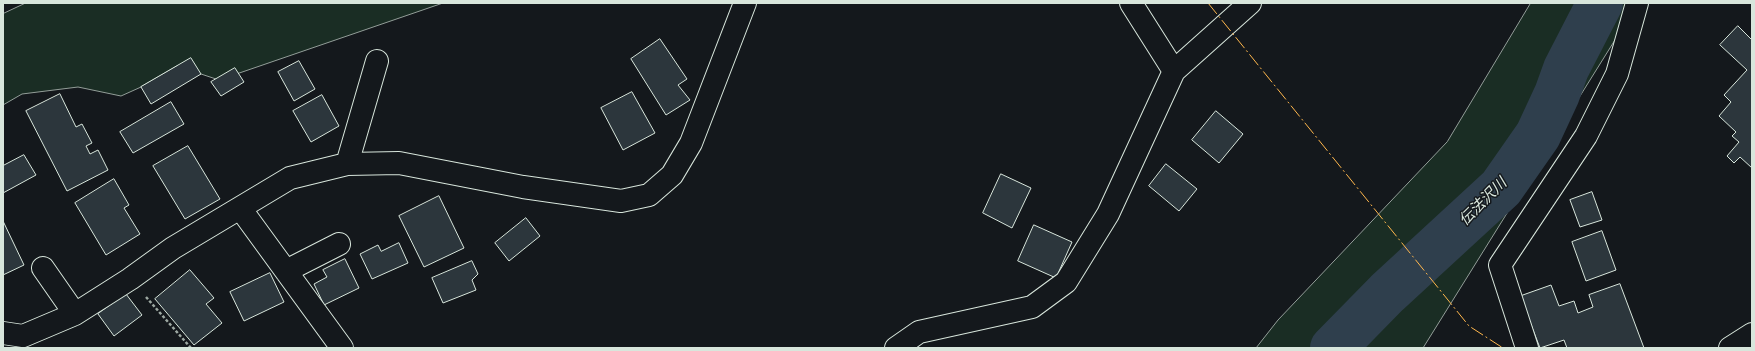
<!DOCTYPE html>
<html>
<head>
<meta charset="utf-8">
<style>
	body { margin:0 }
	#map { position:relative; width:1755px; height:351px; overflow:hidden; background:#14181c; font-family:Cabin,sans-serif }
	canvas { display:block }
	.frame { position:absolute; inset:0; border:4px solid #d8e6dc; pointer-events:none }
</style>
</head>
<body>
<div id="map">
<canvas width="1755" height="351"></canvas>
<div class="frame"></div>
</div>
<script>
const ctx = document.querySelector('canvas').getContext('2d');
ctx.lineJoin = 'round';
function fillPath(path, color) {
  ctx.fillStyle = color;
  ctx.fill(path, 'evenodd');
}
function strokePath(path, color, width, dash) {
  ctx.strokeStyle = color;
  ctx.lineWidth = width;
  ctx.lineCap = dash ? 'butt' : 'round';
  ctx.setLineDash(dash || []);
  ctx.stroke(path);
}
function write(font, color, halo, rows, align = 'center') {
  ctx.font = font + ' Cabin,"Noto Sans JP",sans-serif';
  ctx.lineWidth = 3;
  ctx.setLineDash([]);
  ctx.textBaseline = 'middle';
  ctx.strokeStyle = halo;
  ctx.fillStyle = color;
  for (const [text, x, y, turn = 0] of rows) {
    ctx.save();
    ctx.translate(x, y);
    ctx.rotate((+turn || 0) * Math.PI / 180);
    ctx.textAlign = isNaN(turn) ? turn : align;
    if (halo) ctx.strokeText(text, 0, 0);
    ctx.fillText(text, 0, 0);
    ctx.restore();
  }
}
const green = new Path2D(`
	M26 3H443L219 80 177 66 141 87 121 96 78 87 22 94 3 105V14Z
	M1531 3H1638L1423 348H1256L1278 320 1447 142Z`);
const river = new Path2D(`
	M1333 348 1387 293 1501 188 1538 135 1557 94 1566 69 1600 3`);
const building = new Path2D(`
	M1738 26 1752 40V168L1740 157 1734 163 1727 156 1739 142 1732 136 1736 132 1719 116 1731 102 1724 95 1747 70 1720 45Z
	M660 39 687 79 678 85 690 100 666 115 631 59Z
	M191 58 201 74 151 104 141 87Z
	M299 61 315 89 294 101 278 72Z
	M235 68 244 82 221 96 211 82Z
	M632 92 655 133 623 150 601 108Z
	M60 94 76 127 82 124 92 143 86 146 90 154 98 150 108 170 67 191 26 111Z
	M322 95 339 126 311 142 293 111Z
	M171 102 184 124 133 153 120 132Z
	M1216 111 1243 134 1219 163 1192 140Z
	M188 146 220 199 185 219 153 166Z
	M24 155 36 175 3 193V166Z
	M1166 164 1197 189 1179 211 1149 186Z
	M1001 174 1031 188 1012 228 983 213Z
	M114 179 129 205 124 208 140 234 106 255 75 203Z
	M1592 192 1602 220 1580 227 1570 200Z
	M439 196 464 248 424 267 399 216Z
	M526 218 540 236 509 261 495 243Z
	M3 221 24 265 3 275Z
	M1034 225 1072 242 1056 278 1018 261Z
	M1602 231 1616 270 1586 281 1572 242Z
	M399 243 408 263 372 279 360 254 378 245 381 251Z
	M345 259 359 288 324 305 314 284 327 277 323 270Z
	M472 261 478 274 472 280 476 290 443 303 432 278Z
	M190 270 214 298 206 304 222 323 194 345 155 299Z
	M270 273 284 302 244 321 230 292Z
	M1620 284 1644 348H1567L1564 340 1540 348 1520 296 1551 285 1559 306 1574 301 1578 313 1593 307 1589 295Z
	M126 294 142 315 114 336 98 314Z`);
const path = new Path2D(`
	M146 297 191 348`);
const minor = new Path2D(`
	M1174 71 1250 3
	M347 164 377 61
	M240 208 342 348
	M43 268 75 314
	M286 271 339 244
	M3 333 23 336 75 314 130 279 173 248 290 178 347 164 399 163 523 187 621 201 649 195 672 175 691 143 745 3
	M896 348 919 332 1032 307 1066 282 1108 214 1174 71 1131 3
	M1527 348 1500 265 1586 136 1617 74 1637 3
	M1730 348 1752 334`);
const power = new Path2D(`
	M1208 3 1469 326 1503 348`);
const waterNames = [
	["伝法沢川",1483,202,-45]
];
fillPath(green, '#1a2d24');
strokePath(green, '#939e99', 1);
strokePath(river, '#2f3f4d', 46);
fillPath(building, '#2c363c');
strokePath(building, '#d8e6dc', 1);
strokePath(minor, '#d8e6dc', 24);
strokePath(path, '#9da8a2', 2.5, [3, 2]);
strokePath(minor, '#14181c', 22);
strokePath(power, '#ffb74d', 1, [14, 3, 2, 3]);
write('italic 15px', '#d8e6dc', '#14181c', waterNames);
</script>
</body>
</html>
